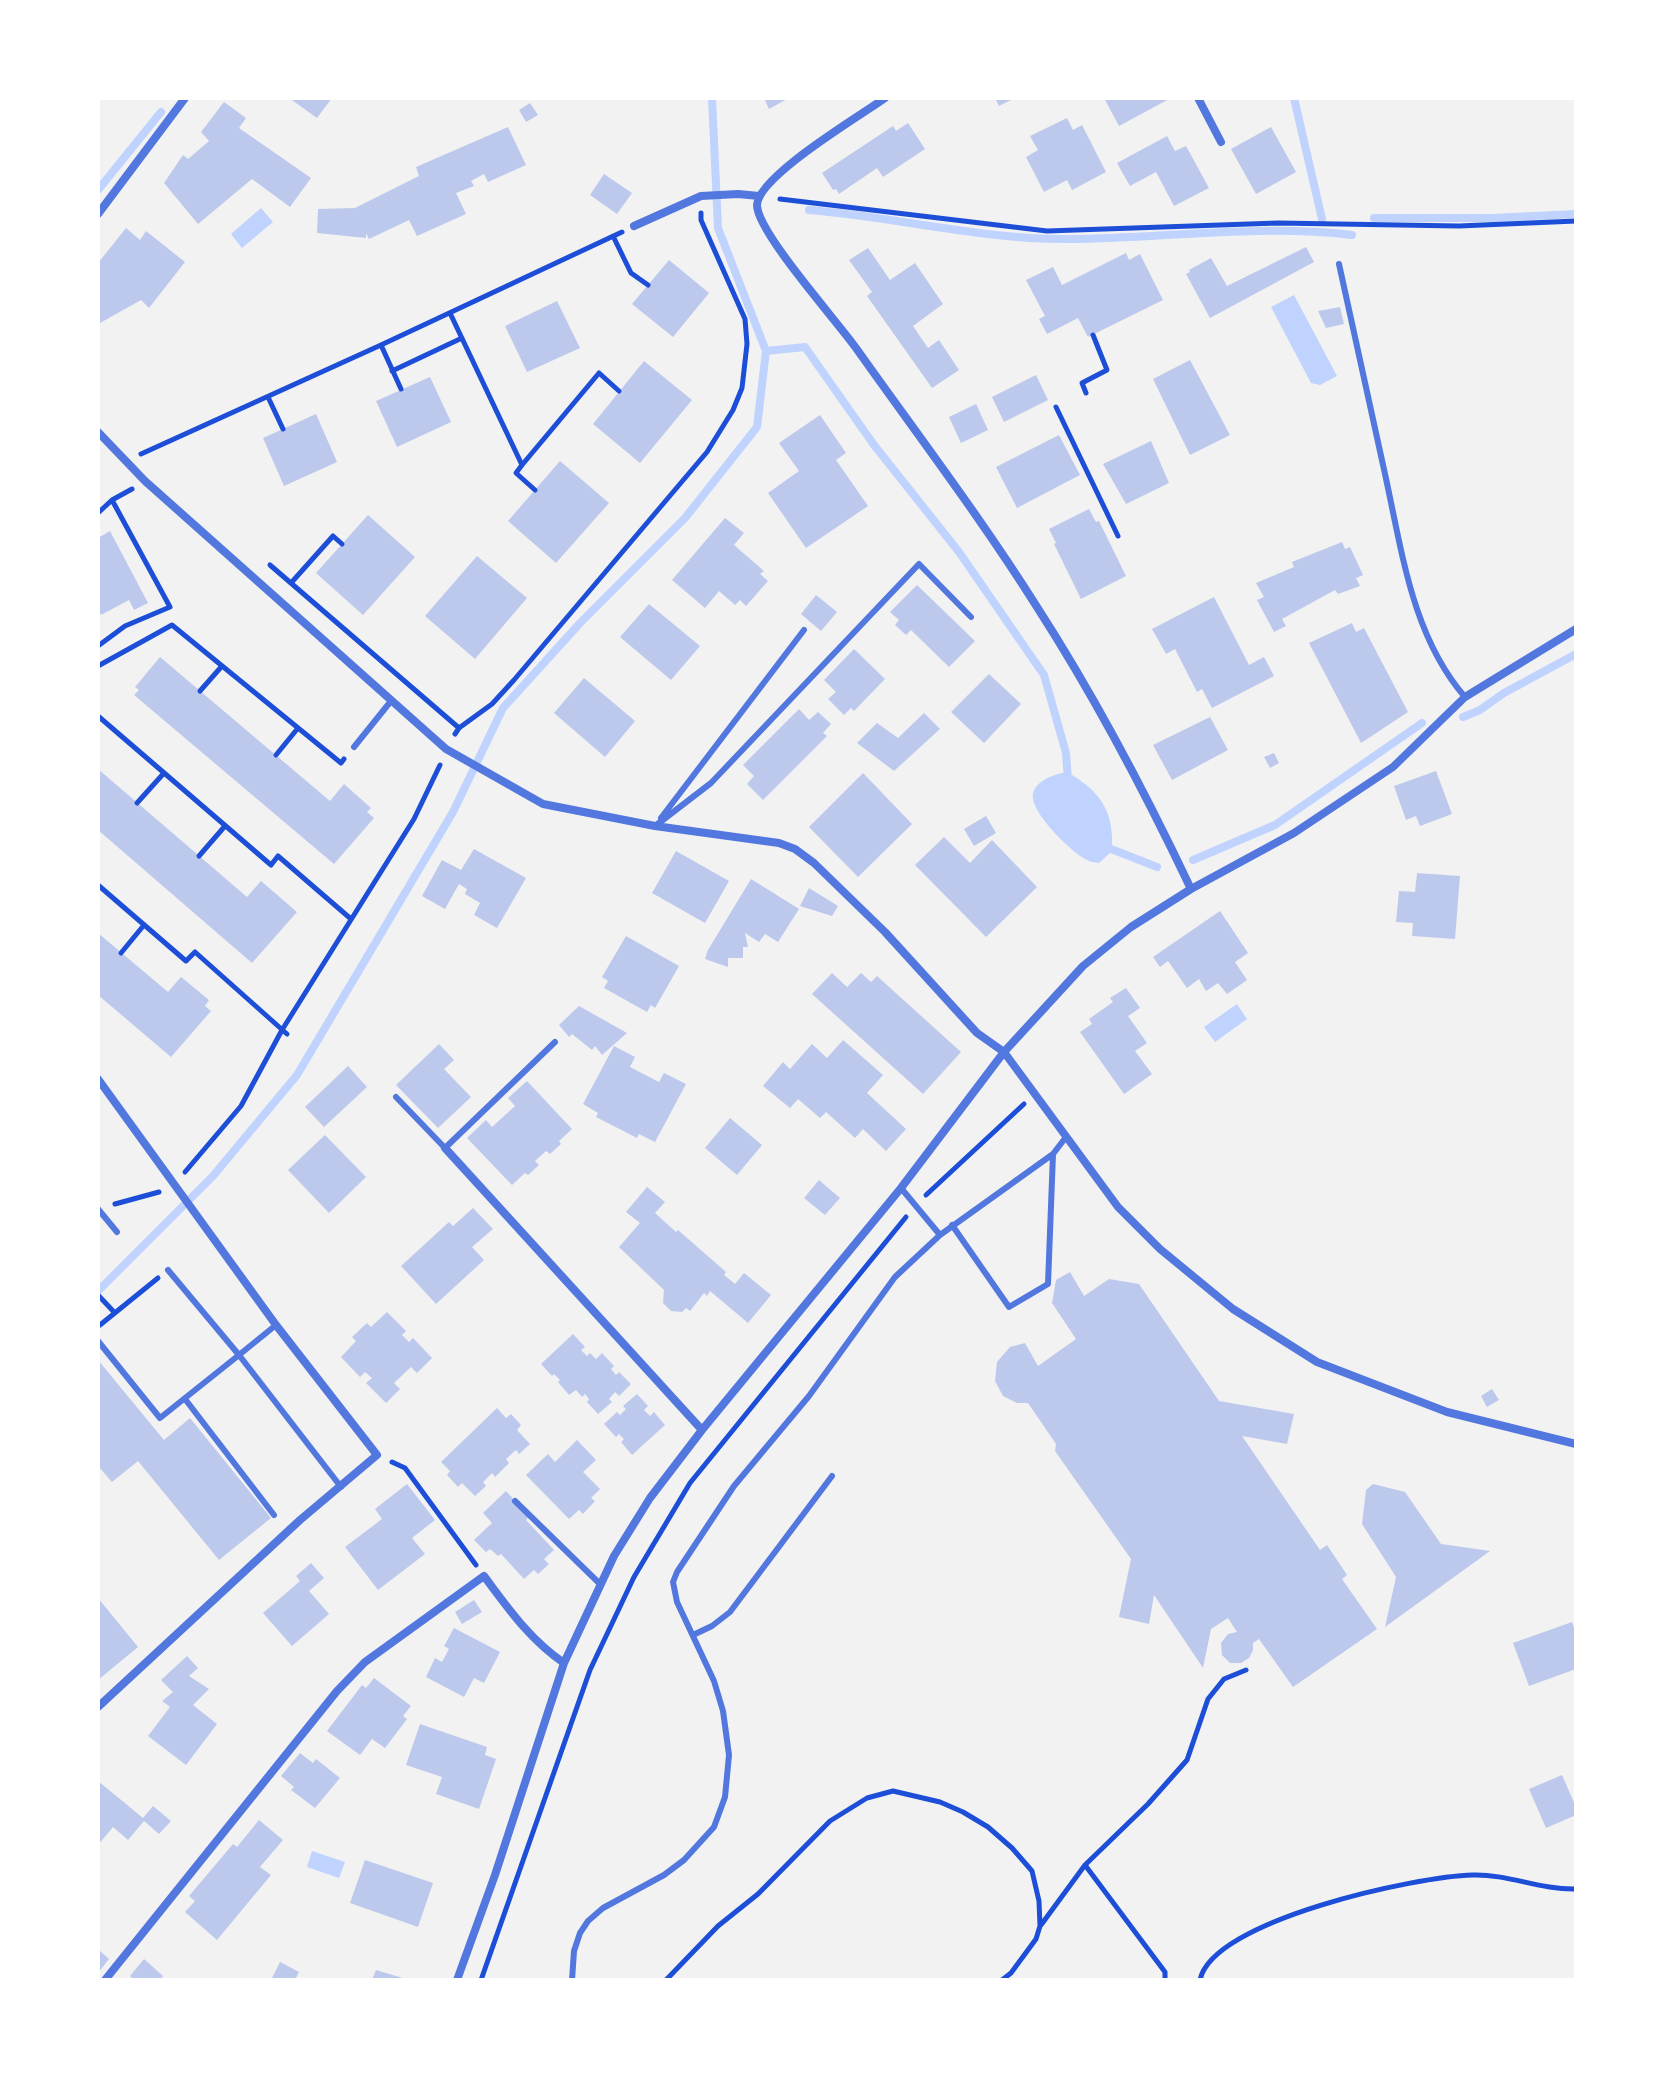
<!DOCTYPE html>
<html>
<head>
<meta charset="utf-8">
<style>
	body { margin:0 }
	#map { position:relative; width:1674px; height:2078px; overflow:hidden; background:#f2f2f2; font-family:"DejaVu Sans",sans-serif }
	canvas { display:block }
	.frame { position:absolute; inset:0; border:100px solid #fff; pointer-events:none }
</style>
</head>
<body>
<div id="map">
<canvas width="1674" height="2078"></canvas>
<div class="frame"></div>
</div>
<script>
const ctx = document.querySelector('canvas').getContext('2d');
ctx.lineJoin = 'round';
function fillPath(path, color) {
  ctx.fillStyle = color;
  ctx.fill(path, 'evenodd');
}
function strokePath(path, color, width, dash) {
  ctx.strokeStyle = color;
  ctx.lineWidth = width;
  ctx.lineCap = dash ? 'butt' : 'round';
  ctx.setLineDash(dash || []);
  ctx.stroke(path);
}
const water = new Path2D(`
	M261 208 273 222 242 248 231 234Z
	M1294 295 1337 376 1320 385 1311 383 1271 307Z
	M1067 772C1102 792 1114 812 1112 851L1099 863C1095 862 1090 862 1087 860 1072 853 1029 811 1033 794 1036 780 1055 774 1067 772Z
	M1237 1004 1247 1019 1215 1042 1204 1027Z
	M312 1851 345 1862 339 1878 307 1867Z`);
const stream = new Path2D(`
	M1294 98 1322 219
	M98 190 161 112
	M809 210C896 217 983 240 1070 239 1164 238 1258 224 1352 235
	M1374 218H1493L1576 214
	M766 351 805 347 874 445 959 552 1044 675 1066 753 1068 781
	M1463 717 1480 710 1504 693 1576 654
	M1106 847 1157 867
	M1193 860 1275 825 1422 723
	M98 1291 213 1176 297 1075 453 812 503 708 581 622 685 518 757 427 766 351 718 228 712 98`);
const building = new Path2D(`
	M289 98H332L317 118Z
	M764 98H789L769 109Z
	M995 98H1015L999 106Z
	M1104 98H1171L1119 126Z
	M224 102 246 118 239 128 311 178 290 207 252 179 198 224 164 183 183 155 188 159 209 141 201 132Z
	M530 103 538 115 526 122 519 110Z
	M1067 118 1073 130 1082 125 1106 172 1072 190 1067 180 1044 192 1026 157 1038 150 1030 136Z
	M908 123 925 149 883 177 877 168 839 194 836 189 833 190 822 173 893 126 896 131Z
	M508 127 526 165 488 182 484 174 471 181 474 186 456 193 466 214 417 236 409 220 369 239 366 233V238L317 233 318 209 355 208 419 176 416 167Z
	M1271 127 1296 172 1256 194 1231 149Z
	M1167 136 1175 151 1186 146 1209 188 1174 206 1156 172 1130 186 1117 163Z
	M604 174 632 193 617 214 590 195Z
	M126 228 140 240 146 231 185 262 149 308 141 300 100 323 98 263Z
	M1306 247 1314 262 1210 318 1186 274 1190 272 1189 270 1211 258 1227 286Z
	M868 248 890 280 915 263 943 304 913 326 928 348 939 340 959 370 932 388 867 296 872 292 849 260Z
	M1126 253 1129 260 1140 254 1163 300 1088 337 1078 318 1047 334 1039 319 1045 316 1026 280 1053 267 1062 285Z
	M669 260 709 293 673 337 632 304Z
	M557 301 580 348 527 372 505 326Z
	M1340 307 1344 324 1326 328 1318 311Z
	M1190 360 1230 435 1190 455 1153 379Z
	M644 361 692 400 640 463 593 424Z
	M1036 375 1048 400 1004 422 992 397Z
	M430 377 451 422 397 447 376 401Z
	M976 404 988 430 961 443 949 417Z
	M316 414 337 462 284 486 263 438Z
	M820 415 846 453 836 460 868 506 806 548 768 493 799 471 779 443Z
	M1059 435 1080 475 1017 508 996 467Z
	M1151 441 1169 483 1126 504 1103 464Z
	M560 461 609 503 556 563 508 521Z
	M1089 509 1096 522 1099 521 1126 576 1081 599 1054 544 1056 543 1049 529Z
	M368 515 415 557 363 615 316 573Z
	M725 518 744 533 734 545 764 571 760 574 768 581 746 606 740 600 735 605 719 591 705 608 672 580Z
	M110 531 148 603 134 610 129 600 101 615 98 609V538Z
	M1342 542 1345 549 1350 547 1363 575 1356 578 1360 586 1338 594 1335 590 1282 619 1286 626 1274 632 1257 600 1264 597 1256 583 1294 567 1292 562Z
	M477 556 527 598 475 659 425 616Z
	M917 585 975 641 949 667 911 630 906 635 895 625 899 620 890 612Z
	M816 595 837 612 821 631 801 614Z
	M1214 597 1249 665 1264 657 1274 676 1212 708 1202 689 1197 692 1175 649 1166 654 1152 629Z
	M649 604 700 646 671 680 620 637Z
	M1352 623 1356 632 1364 628 1408 712 1361 743 1309 643Z
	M854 649 885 679 854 711 851 708 844 715 828 699 836 692 824 680Z
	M160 657 330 801 344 784 371 808 367 812 374 818 334 864 134 695 139 690 135 687Z
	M989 674 1021 704 984 743 951 712Z
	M584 678 635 721 605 757 554 713Z
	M799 709 809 720 818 712 831 724 823 733 827 736 763 800 747 784 754 776 743 765Z
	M924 713 940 729 894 771 857 743 877 723 898 738Z
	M1210 717 1228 750 1172 780 1153 745Z
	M1274 753 1279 763 1270 768 1264 757Z
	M98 769 247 897 261 881 297 912 252 963 98 830Z
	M1436 771 1452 814 1420 826 1416 816 1406 820 1394 786Z
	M863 773 912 824 858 877 809 827Z
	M986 816 996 833 974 846 964 829Z
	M944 837 970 863 992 840 1037 887 986 937 915 865Z
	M474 849 526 878 497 928 474 915 480 903 465 894 467 889 459 884 445 909 422 896 442 860 461 870Z
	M676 851 729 881 705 923 652 893Z
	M1417 873 1460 876 1455 939 1412 936 1413 923 1396 922 1399 891 1415 892Z
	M751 879 799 909 778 942 765 934 759 942 745 933 748 947H743V958H728V967L705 959 708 950Z
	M809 888 838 906 832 916 800 906Z
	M1220 911 1248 953 1235 962 1247 980 1227 994 1218 983 1206 991 1199 979 1187 988 1168 961 1160 967 1153 957Z
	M98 933 168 992 181 977 209 1000 205 1006 211 1011 171 1057 98 995Z
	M626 936 679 966 655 1008 651 1005 647 1012 604 988 608 981 602 977Z
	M832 973 847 987 861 973 871 982 877 976 961 1052 923 1094 812 994Z
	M1126 988 1140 1008 1128 1016 1147 1043 1135 1051 1152 1074 1124 1094 1080 1032 1092 1024 1089 1019 1113 1002 1110 998Z
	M579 1006 627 1033 602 1055 595 1046 592 1050 572 1034 569 1037 559 1025Z
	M843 1040 883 1075 867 1093 906 1129 886 1151 863 1129 855 1138 826 1112 820 1118 798 1099 790 1108 763 1086 783 1062 790 1069 812 1044 827 1058Z
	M439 1044 454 1060 444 1069 471 1097 438 1128 396 1085Z
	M614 1046 635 1057 630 1067 659 1082 664 1073 686 1084 655 1142 639 1134 637 1138 596 1117 598 1113 583 1104Z
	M348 1066 367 1087 324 1127 305 1107Z
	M527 1081 572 1129 559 1141 561 1144 550 1154 546 1151 535 1161 539 1165 528 1175 525 1173 512 1185 467 1138 486 1120 492 1127 515 1106 508 1098Z
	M730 1118 762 1145 737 1175 705 1148Z
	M325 1135 366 1177 329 1213 288 1170Z
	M819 1180 840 1198 825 1215 804 1198Z
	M647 1187 665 1202 655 1213 676 1232 678 1230 726 1272 724 1275 735 1284 744 1273 771 1295 748 1323 710 1291 707 1296 704 1293 690 1311 686 1308 682 1312 671 1311 663 1303 664 1290 619 1247 640 1223 626 1212Z
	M473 1208 493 1229 472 1247 484 1260 436 1304 401 1266 449 1222 453 1226Z
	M1070 1272 1084 1296 1109 1279 1139 1284 1219 1401 1294 1414 1287 1444 1242 1436 1320 1550 1327 1545 1347 1575 1342 1579 1377 1629 1293 1687 1259 1639 1253 1643V1650L1249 1658 1241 1663H1230L1222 1655 1221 1643 1228 1634 1237 1632 1228 1618 1211 1629 1203 1668 1154 1595 1149 1624 1119 1617 1131 1559 1055 1451 1056 1444 1028 1403H1017L1003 1396 995 1381 997 1362 1010 1347 1025 1343 1038 1366 1076 1339 1052 1303 1056 1280Z
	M387 1312 406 1331 402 1335 409 1342 413 1338 432 1358 417 1373 411 1367 394 1383 400 1389 386 1403 366 1383 372 1378 365 1372 360 1377 341 1357 356 1341 352 1337 367 1323 371 1327Z
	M573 1334 585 1347 581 1350 587 1356 590 1353 596 1359 602 1353 614 1366 611 1369 616 1375 619 1372 631 1384 619 1396 615 1392 609 1399 612 1402 598 1414 587 1402 589 1399 585 1394 582 1397 576 1390 569 1395 558 1382 560 1380 554 1374 552 1376 541 1364Z
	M98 1360 164 1440 190 1418 271 1518 219 1560 138 1461 112 1482 98 1466Z
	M1492 1389 1499 1400 1487 1407 1481 1396Z
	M637 1394 648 1406 644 1410 650 1416 654 1412 665 1425 632 1455 621 1442 624 1439 619 1434 616 1437 604 1424 617 1412 620 1415 626 1409 623 1406Z
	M497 1408 506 1418 511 1414 521 1425 517 1430 530 1444 519 1454 516 1450 506 1459 509 1463 495 1477 492 1473 483 1482 486 1486 475 1496 462 1483 458 1487 447 1475 450 1471 441 1462Z
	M577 1440 596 1460 583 1472 600 1489 591 1498 595 1501 583 1514 579 1510 569 1519 526 1475 548 1454 555 1462Z
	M407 1484 435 1520 412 1538 425 1554 378 1590 345 1547 382 1519 375 1509Z
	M1373 1484 1405 1492 1441 1544 1490 1551 1385 1627 1396 1577 1362 1524 1366 1490Z
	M506 1491 529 1516 526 1520 554 1550 544 1559 549 1564 538 1574 534 1570 524 1579 501 1554 498 1556 490 1549 486 1552 474 1540 492 1523 483 1513Z
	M311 1563 324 1578 309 1591 329 1614 292 1646 263 1613 300 1581 296 1576Z
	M98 1598 138 1647 98 1680Z
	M474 1600 482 1612 462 1624 455 1612Z
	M1572 1622 1576 1633V1669L1529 1686 1513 1643Z
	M454 1628 500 1652 484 1683 474 1678 464 1697 426 1677 435 1658 442 1662 449 1649 444 1646Z
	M187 1656 198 1668 189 1676 209 1689 193 1705 217 1724 186 1765 148 1736 170 1707 162 1701 173 1692 161 1680Z
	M374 1678 411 1706 403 1716 407 1719 385 1748 372 1739 360 1755 327 1731 362 1685 366 1688Z
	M420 1724 487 1747 485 1755 496 1759 479 1809 436 1794 442 1777 406 1765Z
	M300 1753 313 1763 316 1759 340 1778 315 1808 291 1790 294 1787 281 1776Z
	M1562 1775 1576 1807V1815L1546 1828 1529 1789Z
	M98 1781 143 1818 153 1806 171 1821 159 1834 144 1821 128 1840 113 1827 98 1845Z
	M259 1820 283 1840 260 1867 271 1875 217 1940 185 1912 195 1901 189 1896 233 1844 237 1847Z
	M365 1860 433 1883 418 1927 350 1903Z
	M98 1949 109 1959 98 1973Z
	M144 1959 163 1976 160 1980H134L130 1976Z
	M280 1962 299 1972 295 1980H271Z
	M376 1970 406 1979V1980H372Z`);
const path = new Path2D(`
	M780 199 1047 231 1278 223 1459 226 1576 221
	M613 236 631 273 648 285
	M450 313 522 465 516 473 535 490
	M381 345 401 389
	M392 371 462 338
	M1086 393 1082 383 1107 370 1093 335
	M268 397 283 429
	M1056 407 1118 536
	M141 454 381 345 622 232
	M522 465 599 373 619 391
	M98 513 112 500
	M270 565 459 728
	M291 583 333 536 342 544
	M98 646 125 626 170 607 112 500 132 489
	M98 666 172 625 341 763 344 759
	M200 691 222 666
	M98 716 271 865 278 856 351 919
	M455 734 459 728 492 704 514 680 707 452 733 410 742 388 747 344 745 319 701 220V213
	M276 755 298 728
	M137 803 164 773
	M199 856 225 826
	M98 885 186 961 195 952 287 1034
	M121 953 144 925
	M185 1172 241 1106 282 1030 414 819 440 765
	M926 1195 1024 1104
	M115 1204 159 1192
	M98 1295 114 1312
	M100 1325 158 1278
	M392 1462 405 1468 476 1565
	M1085 1865 1165 1972V1980
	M1041 1925 1085 1865 1148 1804 1187 1760 1208 1699 1224 1679 1246 1670
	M481 1980 590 1670 634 1577 690 1483 906 1217
	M666 1980 718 1926 758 1894 830 1821 867 1798 893 1791 940 1802 963 1812 988 1827 1012 1848 1032 1871 1039 1901 1040 1926 1036 1939 1011 1973 1002 1980
	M1200 1980C1212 1920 1418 1876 1473 1875 1508 1874 1540 1890 1576 1889`);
const service = new Path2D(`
	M1339 264C1354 334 1369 404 1385 474 1402 551 1412 636 1465 697
	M354 747 391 701
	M661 818 804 630
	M655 826 711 783 919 564 971 617
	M396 1097 445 1148 555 1042
	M98 1209 117 1232
	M952 1225 1009 1307 1048 1284 1053 1154
	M940 1235 1053 1154 1066 1137
	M276 1325 239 1355 341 1487
	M98 1341 160 1418 239 1355 168 1270
	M185 1399 274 1515
	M515 1501 600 1584
	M693 1635 712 1626 730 1612 832 1476
	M572 1980 574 1951 580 1933 588 1921 603 1908 664 1875 684 1860 714 1827 725 1797 729 1755 723 1711 714 1681 677 1602 673 1582 677 1572 734 1486 809 1396 895 1277 940 1235 901 1188`);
const minor = new Path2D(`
	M885 98C860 116 758 176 757 205 757 232 837 321 856 348 917 434 981 518 1037 607 1095 697 1145 792 1191 889
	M1198 98 1221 142
	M98 214 185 98
	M634 226 701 196 738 194 759 196
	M98 432 145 481 446 749 543 804 655 826 779 843 795 849 814 863 885 932 977 1033 1004 1052 1118 1207 1160 1249 1233 1309 1317 1362 1447 1412 1576 1444
	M98 1079 276 1325 377 1455 300 1520 98 1707
	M445 1148 702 1430
	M105 1980 337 1691 365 1662 484 1576C508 1608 530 1640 564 1663
	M457 1980 495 1875 564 1663 614 1556 650 1498 702 1430 901 1188 1004 1052 1083 966 1131 927 1191 889 1294 833 1393 767 1465 697 1576 629`);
fillPath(water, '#bfd3fe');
strokePath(stream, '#bfd3fe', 8);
fillPath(building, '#bdc9ec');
strokePath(path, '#1d4ed8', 5);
strokePath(service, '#5277de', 6);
strokePath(minor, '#5277de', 8);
</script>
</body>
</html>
